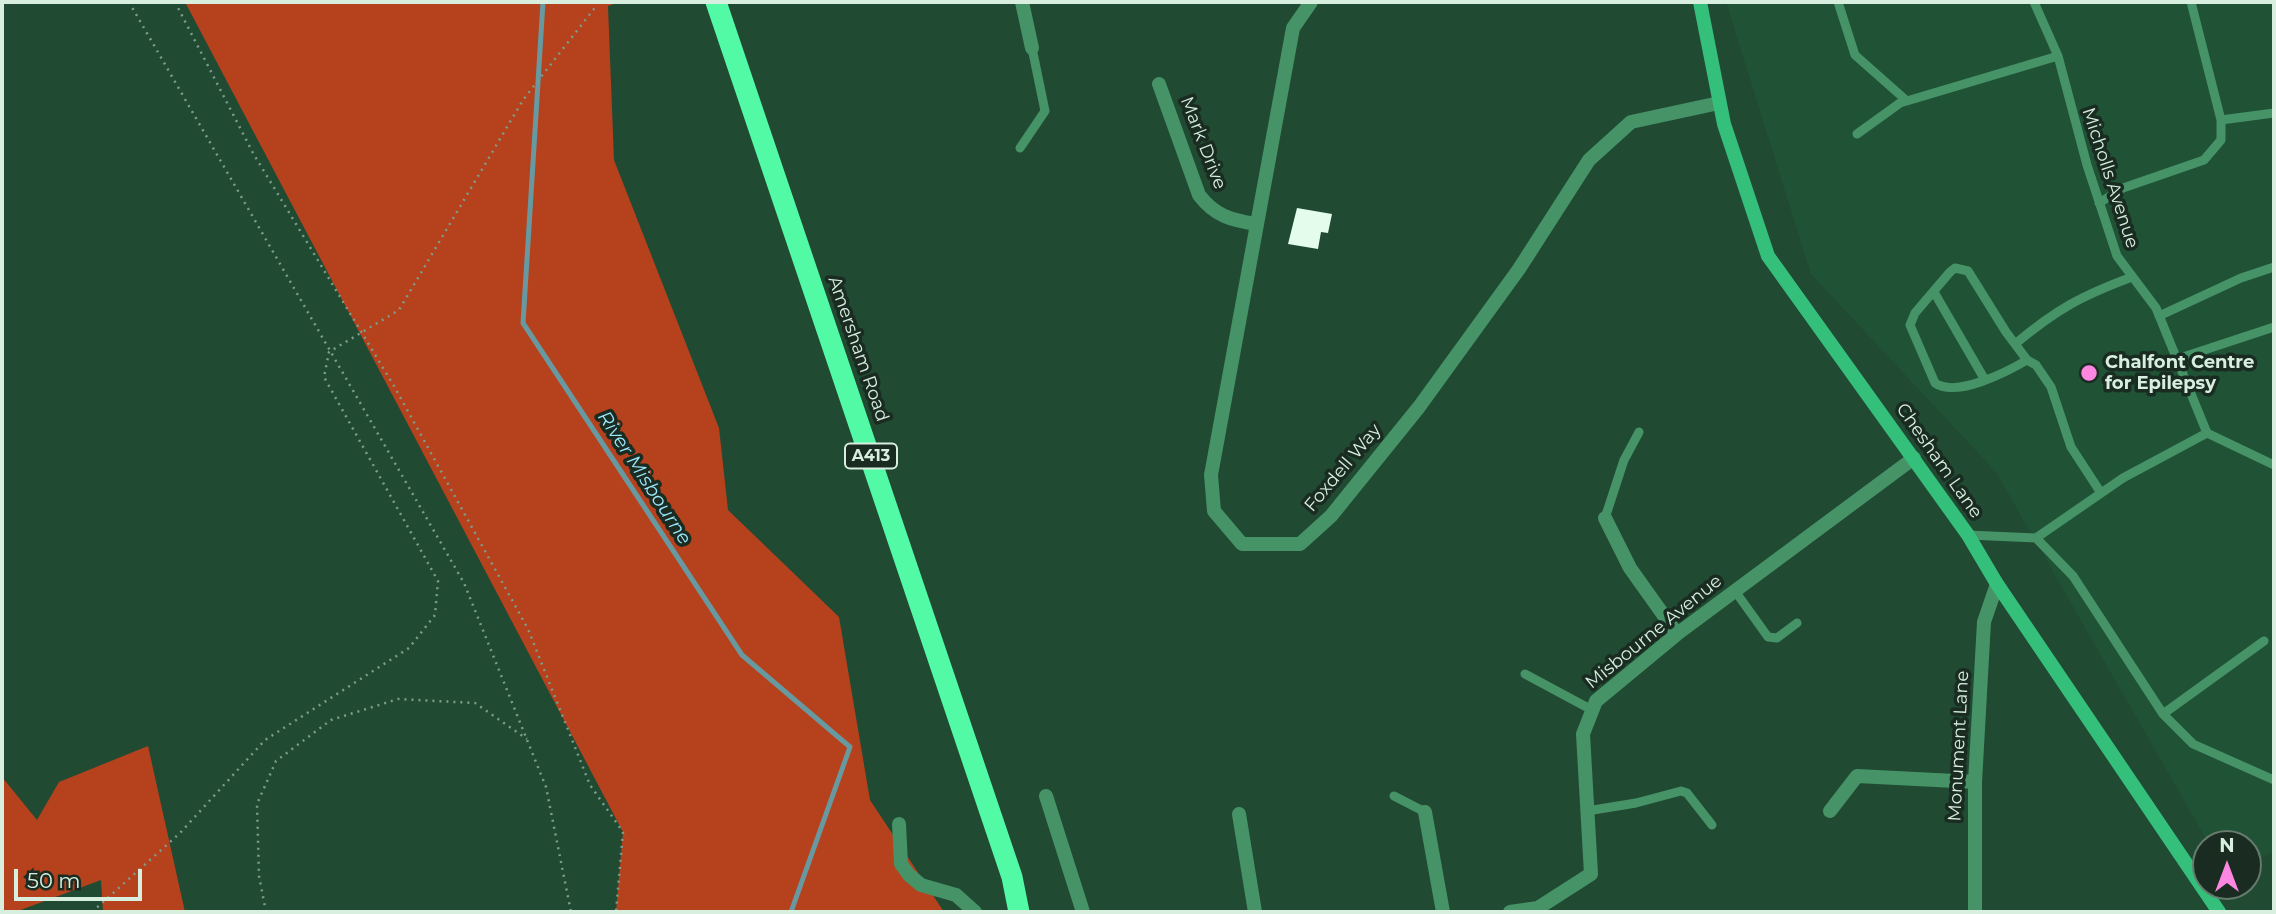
<!DOCTYPE html>
<html>
<head>
<meta charset="utf-8">
<style>
	body { margin:0 }
	#map { position:relative; width:2276px; height:914px; overflow:hidden; background:#214a33; font-family:Montserrat,sans-serif }
	canvas { display:block }
	.frame { position:absolute; inset:0; border:4px solid #d8efe0; pointer-events:none }
	.north { position:absolute; left:2192px; top:830px; width:70px; height:70px; box-sizing:border-box; background:#1a2c21; border:2px solid #667a6d; border-radius:50%; rotate:0deg; font-size:19px; font-weight:700; line-height:28px; text-align:center; color:#d8efe0 }
	.north::after { content:''; display:block; margin:auto; width:24px; height:32px; background:#fd86e1; clip-path:polygon(50% 0,100% 100%,50% 72%,0 100%) }
	.scale { position:absolute; left:14px; top:869px; width:128px; height:32px; box-sizing:border-box; border:4px solid #d8efe0; border-top:0; padding-left:9px; font-size:21px; line-height:24px; white-space:nowrap; color:#d8efe0; -webkit-text-stroke:5px #1a2c21; paint-order:stroke }
</style>
</head>
<body>
<div id="map">
<canvas width="2276" height="914"></canvas>
<div class="frame"></div>
<div class="north">N</div>
<div class="scale">50 m</div>
</div>
<script>
const ctx = document.querySelector('canvas').getContext('2d');
ctx.lineJoin = 'round';
function fillPath(path, color) {
  ctx.fillStyle = color;
  ctx.fill(path, 'evenodd');
}
function strokePath(path, color, width, dash) {
  ctx.strokeStyle = color;
  ctx.lineWidth = width;
  ctx.lineCap = dash ? 'butt' : 'round';
  ctx.setLineDash(dash || []);
  ctx.stroke(path);
}
function write(font, color, halo, rows, align = 'center') {
  ctx.font = font + ' Montserrat,sans-serif';
  ctx.lineWidth = 7;
  ctx.setLineDash([]);
  ctx.textBaseline = 'middle';
  ctx.strokeStyle = halo;
  ctx.fillStyle = color;
  for (const [text, x, y, turn = 0] of rows) {
    ctx.save();
    ctx.translate(x, y);
    ctx.rotate((+turn || 0) * Math.PI / 180);
    ctx.textAlign = isNaN(turn) ? turn : align;
    if (halo) ctx.strokeText(text, 0, 0);
    ctx.fillText(text, 0, 0);
    ctx.restore();
  }
}
const built = new Path2D(`
	M1726 2H2274V851L2248 866V844H2209L1996 472 1811 274Z`);
const green = new Path2D(`
	M185 2H620L608 6 614 160 719 428 728 510 839 617 870 800 944 912H616L623 832Z
	M148 746 185 912H103L101 880 18 911 2 912V777L37 820 59 782Z`);
const stream = new Path2D(`
	M543 2 523 323 742 655 850 747 791 912`);
const building = new Path2D(`
	M1297 208 1332 214 1328 233 1321 232 1318 249 1288 244Z`);
const path = new Path2D(`
	M129 2 464 583 546 787 571 912
	M175 2 253 153 394 386 528 629 590 785 623 832 616 912
	M92 912 180 833 265 740 409 648 435 615 438 581 324 377 329 352 399 310 523 100 597 5
	M266 912 259 876 257 804 276 761 331 720 398 699 475 703 527 739`);
const lane = new Path2D(`
	M1838 2 1855 55 1907 101
	M2034 2 2058 56 2087 165 2117 256 2156 308 2207 433 2274 465
	M2221 120 2274 113
	M1857 134 1900 103 2058 56
	M1020 148 1045 111 1032 48
	M2099 203 2123 188 2204 160 2221 140V120L2191 2
	M1934 292 1985 380
	M2159 316 2241 278 2274 267
	M2015 344C2057 309 2081 296 2132 277
	M2177 359 2274 327
	M2027 360C2007 372 1956 398 1935 383L1910 325 1915 313 1950 272 1955 268 1968 271 2006 332 2027 360 2036 365 2051 387 2071 447 2101 493
	M1605 518 1624 460 1639 432
	M1968 535 2036 538 2123 478 2207 433
	M2036 538 2073 576 2163 714 2193 744 2274 780
	M1735 591 1768 637 1777 638 1797 623
	M1525 674 1592 710
	M2163 714 2264 641
	M1394 796 1425 812
	M1587 811 1636 803 1681 791 1687 793 1712 825`);
const street = new Path2D(`
	M1022 2 1032 48
	M1311 2 1293 28 1211 475 1214 511 1242 544H1300L1331 516 1419 407 1519 269 1589 160 1631 122 1719 103
	M1159 84 1199 195C1215 216 1231 220 1256 224
	M1605 518 1630 568 1677 634
	M1046 796 1083 912
	M1830 811 1857 776 1975 782
	M1425 812 1443 912
	M1239 814 1255 912
	M899 824 901 864 909 875 921 885 956 895 975 912
	M1510 912 1538 908 1591 874 1583 734 1596 701 1677 634 1914 458
	M1975 912V782L1984 622 1997 584`);
const secondary = new Path2D(`
	M1700 2 1724 124 1768 256 1968 535 1997 584 2219 912`);
const highway = new Path2D(`
	M716 2 1012 877 1019 912`);
const markers = [
	[2089,373,9,"#fd86e1"]
];
const shields = [
	[871,456,52]
];
const shieldNames = [
	["A413",871,456]
];
const streetNames = [
	["Mark Drive",1203,143,69],
	["Micholls Avenue",2110,178,72],
	["Amersham Road",858,349,71],
	["Chesham Lane",1939,461,55],
	["Foxdell Way",1343,468,-50],
	["Misbourne Avenue",1654,632,-39],
	["Monument Lane",1959,746,-87]
];
const poiNames = [
	["Chalfont Centre",2105,363],
	["for Epilepsy",2105,384]
];
const waterNames = [
	["River Misbourne",644,478,57]
];
fillPath(built, '#205236');
fillPath(green, '#b5411d');
strokePath(stream, '#6899a0', 5);
fillPath(building, '#e4fcec');
strokePath(path, '#7d9d8a', 2.5, [2, 5]);
strokePath(lane, '#459367', 9);
strokePath(street, '#459367', 14);
strokePath(secondary, '#34c07b', 14);
strokePath(highway, '#52faa5', 21);
for (const [x, y, r, color] of markers) {
  const dot = new Path2D();
  dot.arc(x, y, r, 0, 2 * Math.PI);
  ctx.fillStyle = color;
  ctx.fill(dot);
  strokePath(dot, '#1a2c21', 2.5);
}
for (const [x, y, w] of shields) {
  const box = new Path2D();
  box.roundRect(x - w / 2, y - 12.5, w, 25, 5);
  ctx.fillStyle = '#1a2c21';
  ctx.fill(box);
  strokePath(box, '#d8efe0', 2);
}
write('bold 16px', '#d8efe0', null, shieldNames);
write('18px', '#d8efe0', '#1a2c21', streetNames);
write('bold 18px', '#d8efe0', '#1a2c21', poiNames, 'left');
write('italic 19px', '#9ce7fb', '#1a2c21', waterNames);
</script>
</body>
</html>
